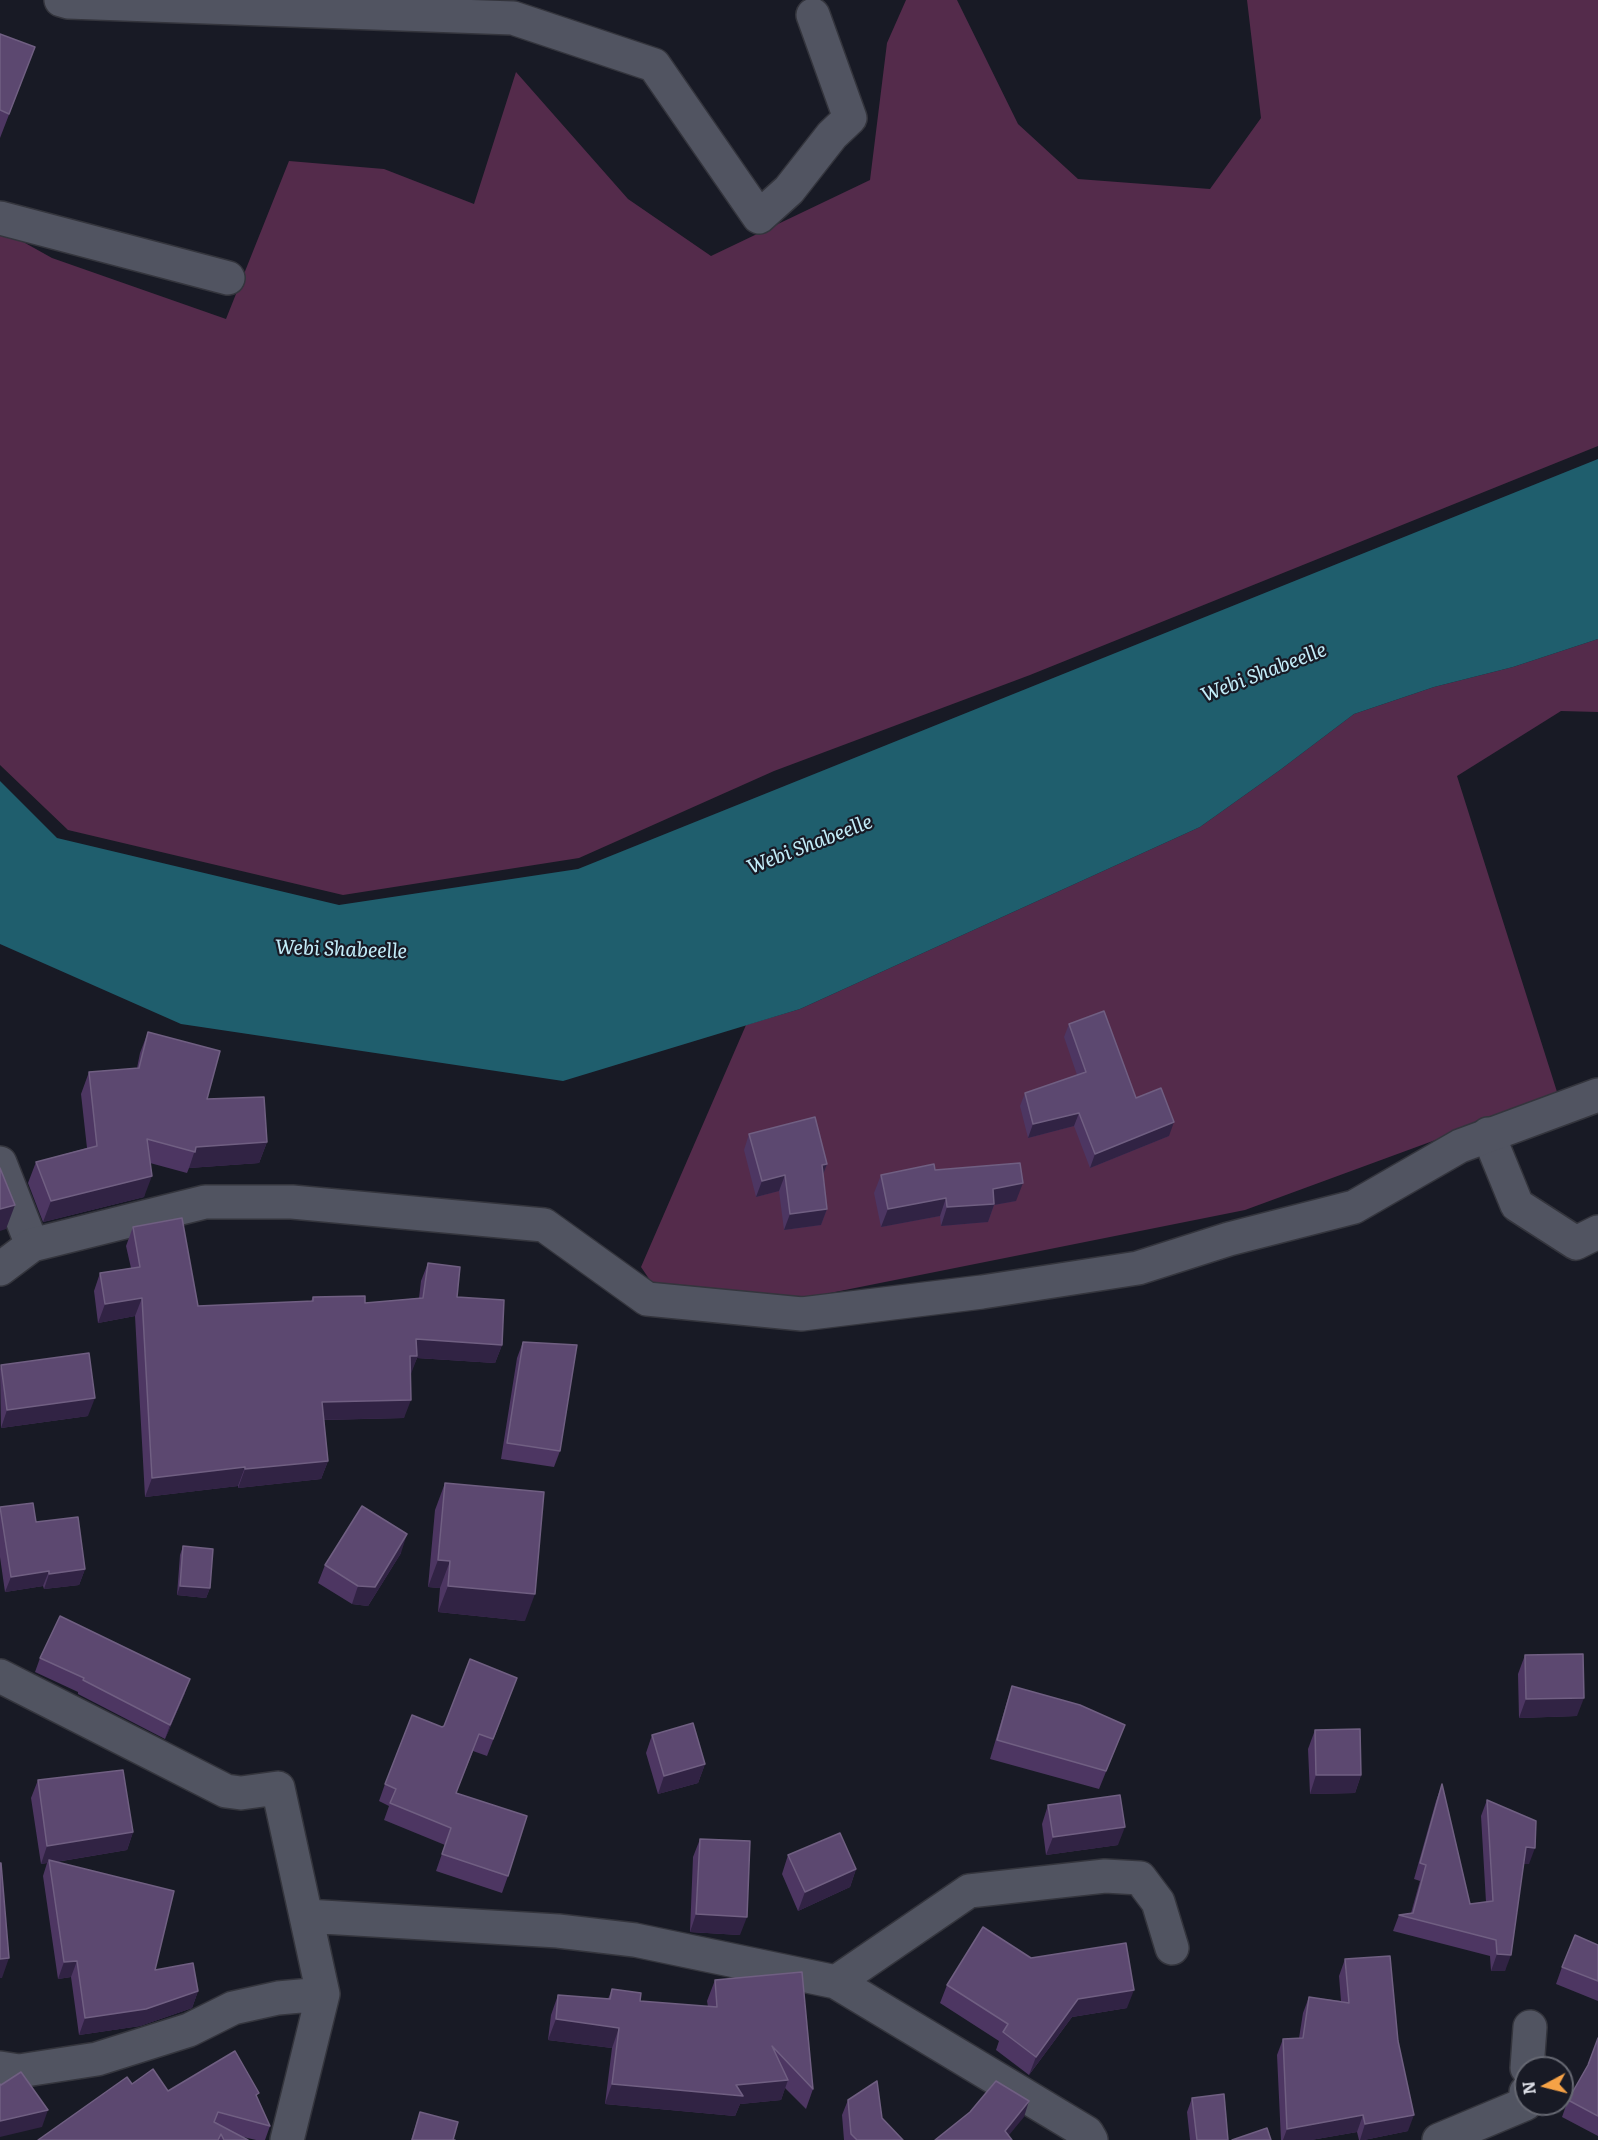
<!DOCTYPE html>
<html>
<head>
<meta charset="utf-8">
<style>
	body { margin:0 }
	#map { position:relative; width:1598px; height:2140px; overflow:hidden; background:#181a25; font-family:Literata,serif }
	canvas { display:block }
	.north { position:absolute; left:1514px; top:2056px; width:60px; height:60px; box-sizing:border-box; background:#181a25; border:2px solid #666872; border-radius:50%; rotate:263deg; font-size:16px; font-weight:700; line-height:24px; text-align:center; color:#dbdde5 }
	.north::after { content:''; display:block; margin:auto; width:21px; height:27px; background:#f6a246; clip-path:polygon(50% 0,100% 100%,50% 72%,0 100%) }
</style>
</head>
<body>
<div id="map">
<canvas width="1598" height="2140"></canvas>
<div class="north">N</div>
</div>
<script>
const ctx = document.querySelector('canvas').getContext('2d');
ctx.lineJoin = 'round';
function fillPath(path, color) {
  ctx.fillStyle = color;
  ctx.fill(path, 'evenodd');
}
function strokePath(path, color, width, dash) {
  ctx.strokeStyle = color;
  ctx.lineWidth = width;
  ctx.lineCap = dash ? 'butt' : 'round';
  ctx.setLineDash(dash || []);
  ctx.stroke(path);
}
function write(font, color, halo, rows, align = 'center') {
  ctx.font = font + ' Literata,serif';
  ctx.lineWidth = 4.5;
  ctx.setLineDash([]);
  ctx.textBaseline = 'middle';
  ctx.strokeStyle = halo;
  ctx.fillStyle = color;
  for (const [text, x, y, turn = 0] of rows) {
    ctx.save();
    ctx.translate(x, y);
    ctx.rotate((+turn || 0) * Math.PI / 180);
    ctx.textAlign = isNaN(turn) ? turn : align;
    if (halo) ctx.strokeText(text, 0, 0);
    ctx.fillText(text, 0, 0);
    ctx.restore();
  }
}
const green = new Path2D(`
	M906 0H957L1018 124 1078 179 1210 189 1261 118 1247 0H1598V446L1030 675 774 771 579 858 343 895 68 830 0 765V229L52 258 226 319 289 161 384 169 474 204 516 72 628 199 711 256 870 180 887 43Z
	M1598 639V712L1561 711 1457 776 1558 1095 1245 1210 790 1301 658 1292 641 1267 746 1025 800 1009 1200 827 1280 770 1354 714 1434 687 1513 667Z`);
const water = new Path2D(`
	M1598 459V639L1513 667 1434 687 1354 714 1280 770 1200 827 800 1009 563 1081 181 1024 0 944V781L57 838 339 905 578 869Z`);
const street = new Path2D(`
	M61 0 68 2 513 18 654 65 759 217 789 190 832 135 850 118 813 15
	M0 218 228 278
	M1488 1134 1517 1205 1576 1243 1598 1232
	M0 1163 32 1245
	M0 1676 226 1791 241 1793 278 1788 323 1994 287 2140
	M306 1916 558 1931 635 1940 836 1982 1087 2133 1091 2140
	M836 1982 969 1891 1105 1876 1140 1878 1158 1902 1172 1948
	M0 2068 19 2071 97 2059 189 2030 233 2008 278 1998 323 1994
	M1527 2068 1530 2027
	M1439 2140 1525 2104 1526 2092`);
const secondary = new Path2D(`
	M0 1269 32 1245 205 1202H292L544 1225 647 1299 802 1314 982 1292 1138 1268 1229 1239 1354 1207 1460 1146 1598 1095`);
const wall = new Path2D(`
	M0 34 22 81 0 138Z
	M1069 1024 1136 1098 1169 1136 1090 1168 1074 1126 1028 1138 1020 1106 1025 1093 1077 1075 1064 1037Z
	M148 1032 207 1099 267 1142 259 1163 189 1168 187 1173 150 1163 144 1197 43 1222 28 1183 36 1162 87 1148 81 1094 89 1072 137 1068 140 1053Z
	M749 1134 827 1164 823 1175 827 1209 821 1225 784 1230 779 1191 756 1197 744 1150Z
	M935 1170 1016 1201 994 1205 988 1222 941 1226 940 1216 881 1227 874 1193 881 1175Z
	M133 1227 198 1306 311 1301 313 1297 365 1303 419 1298 421 1281 428 1263 457 1297 502 1345 495 1363 417 1358 410 1374 404 1418 324 1420 328 1461 321 1479 238 1488V1486L145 1497 135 1316 98 1323 94 1291 100 1273 131 1268 126 1246Z
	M523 1342 560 1451 554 1467 501 1459 517 1358Z
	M1 1365 88 1416 1 1428 0 1369Z
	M445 1483 525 1621 438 1612 440 1588 428 1587 435 1510Z
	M0 1507 36 1522 85 1569 79 1585 44 1589 43 1586 5 1592 0 1557Z
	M183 1546 210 1588 206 1598 177 1595 180 1555Z
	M401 1553 368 1606 352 1604 318 1583 325 1565Z
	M1525 1655 1577 1716 1519 1718 1518 1674Z
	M40 1658 185 1693 165 1739 78 1694V1692L35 1672Z
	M517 1678 487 1756 473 1751 456 1793 508 1876 502 1893 436 1871 445 1845 384 1820 389 1806 379 1801 385 1784 442 1727Z
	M1012 1686 1125 1725 1099 1789 990 1759 1006 1705Z
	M1315 1730 1361 1775 1355 1793 1310 1794 1308 1749Z
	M652 1735 705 1764 698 1783 658 1794 646 1753Z
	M38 1780 133 1832 127 1850 56 1862 155 1970 198 1991 192 2008 140 2026 79 2035 71 1977 58 1979 43 1876 47 1863 41 1864 31 1798Z
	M1442 1784 1470 1904 1486 1902 1481 1816 1487 1800 1529 1864H1523L1505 1971H1491L1490 1956 1393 1931 1399 1915 1411 1913 1420 1881 1414 1879 1436 1801Z
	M1048 1805 1118 1845 1046 1855 1042 1824Z
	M700 1839 740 1935 690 1932 693 1857Z
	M788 1855 856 1869 850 1887 798 1911 782 1874Z
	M1598 1945V2001L1556 1984 1562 1967Z
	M1031 1958 1127 2008 1072 2017 1029 2075 996 2050 999 2041 940 2003 947 1985Z
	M1345 1959 1408 2131 1364 2140H1359L1357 2132 1311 2140H1281L1277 2055 1283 2039 1299 2038 1303 2013 1309 1997 1341 2001 1339 1976Z
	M715 1980 813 2089 806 2109 785 2088 781 2100 740 2104 735 2116 605 2104 612 2048 548 2040 551 2015 558 1995 608 1999 612 1989 640 2001 708 2007 707 2001Z
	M1598 2038V2136L1562 2117 1568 2100 1588 2065Z
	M132 2084 168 2091 257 2098 270 2126 265 2140H256L239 2136 248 2140H38Z
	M1192 2098 1228 2140H1190L1187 2112Z
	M848 2100 903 2140H844L842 2115Z
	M420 2112 453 2140H455H411Z`);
const shadedWall = new Path2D(`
	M1079 1113 1074 1126 1028 1138 1033 1124Z
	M1174 1122 1169 1136 1090 1168 1095 1154Z
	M267 1142 259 1163 189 1168 196 1147Z
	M827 1164 821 1180 822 1165Z
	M785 1175 779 1191 756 1197 762 1181Z
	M152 1176 144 1197 43 1222 51 1201Z
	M1023 1183 1016 1201 994 1205 988 1222 941 1226 947 1207 993 1189Z
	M946 1198 940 1216 881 1227 888 1209Z
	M15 1205 6 1229 0 1231V1209Z
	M827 1209 821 1225 784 1230 790 1214Z
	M142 1298 135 1316 98 1323 105 1304Z
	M416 1339 502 1345 495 1363 417 1358 411 1374 403 1375Z
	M95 1398 88 1416 1 1428 7 1410Z
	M411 1400 404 1418 316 1420 322 1402Z
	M328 1461 321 1479 238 1488 245 1469Z
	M245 1467 238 1486 145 1497 152 1478Z
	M407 1534 401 1553 368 1606 352 1604 358 1586Z
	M438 1560 450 1561 440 1588 428 1587Z
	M85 1569 79 1585 44 1589 49 1574Z
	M49 1571 43 1586 5 1592 11 1577Z
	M180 1586 210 1588 206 1598 177 1595Z
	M448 1586 535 1594 525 1621 438 1612Z
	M190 1679 185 1693 165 1739 170 1725Z
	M1584 1698 1577 1716 1519 1718 1526 1699Z
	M705 1764 698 1783 658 1794 664 1776Z
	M1316 1775H1361L1355 1793 1310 1794Z
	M1125 1827 1118 1845 1046 1855 1053 1837Z
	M133 1832 127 1850 49 1863V1860L47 1863 41 1864 47 1846Z
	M1526 1847 1535 1848 1529 1864H1520Z
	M856 1869 850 1887 798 1911 805 1892Z
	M696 1914 747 1917 740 1935 690 1932Z
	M1497 1954 1511 1955 1505 1971H1491Z
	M9 1958 2 1978H0V1959Z
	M77 1961 71 1977 58 1979 64 1962Z
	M1134 1990 1127 2008 1072 2017 1029 2075 1036 2057 1078 1999Z
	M198 1991 192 2008 140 2026 79 2035 85 2018Z
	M556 2019 619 2028 612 2048 548 2040Z
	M788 2080 781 2100 740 2104 735 2116 605 2104 612 2084 736 2085Z
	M1029 2101 1024 2117 1005 2140V2131Z
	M48 2110 42 2127 0 2137V2121Z
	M1363 2115 1357 2132 1311 2140H1283L1287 2129Z
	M1414 2115 1408 2131 1364 2140H1360L1365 2124Z`);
const building = new Path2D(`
	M0 34 35 47 9 114 0 110Z
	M1104 1011 1136 1098 1161 1088 1174 1122 1095 1154 1079 1113 1033 1124 1025 1093 1086 1072 1069 1024Z
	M148 1032 220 1051 207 1099 264 1097 267 1142 196 1147 195 1152 147 1139 152 1176 51 1201 36 1162 97 1146 89 1072 139 1068Z
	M815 1117 827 1164 822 1165 827 1209 790 1214 785 1175 762 1181 749 1134Z
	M1020 1163 1023 1183 993 1189 994 1204 947 1207 946 1198 888 1209 881 1175 934 1164 935 1170Z
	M0 1168 15 1205 0 1209Z
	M182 1218 198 1306 313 1301V1297L365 1296V1303L423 1298 428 1263 460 1267 457 1297 504 1300 502 1345 416 1339 417 1356H410L411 1400 322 1402 328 1461 245 1469V1467L152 1478 142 1298 105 1304 100 1273 140 1267 133 1227Z
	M523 1342 577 1345 560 1451 507 1443Z
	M89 1353 95 1398 7 1410 1 1365Z
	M445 1483 544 1492 535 1594 448 1586 450 1561 438 1560Z
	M33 1503 36 1522 78 1517 85 1569 49 1574V1571L11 1577 0 1507Z
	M362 1506 407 1534 375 1587 358 1586 325 1565Z
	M183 1546 213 1549 210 1588 180 1586Z
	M60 1616 190 1679 170 1725 83 1680 84 1678 40 1658Z
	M1583 1654 1584 1698 1526 1699 1525 1655Z
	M470 1659 517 1678 493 1739 479 1734 456 1793 527 1816 508 1876 442 1854 451 1828 390 1803 396 1789 385 1784 412 1715 442 1727 444 1726Z
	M1012 1686 1080 1705 1125 1725 1106 1771 997 1740Z
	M693 1723 705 1764 664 1776 652 1735Z
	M1360 1729 1361 1775H1316L1315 1730Z
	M123 1770 133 1832 47 1846 38 1780Z
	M1442 1784 1470 1904 1493 1901 1487 1800 1536 1821 1535 1848 1526 1847 1511 1955 1497 1954 1496 1940 1399 1915 1413 1913 1426 1865 1420 1863Z
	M1120 1795 1125 1827 1053 1837 1048 1805Z
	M840 1833 856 1869 805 1892 788 1855Z
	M700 1839 750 1841 747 1917 696 1914Z
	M49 1860 174 1891 155 1970 193 1963 198 1991 146 2009 85 2018 77 1961 64 1962Z
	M0 1863H1L9 1958 0 1959Z
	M983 1927 1031 1958 1126 1943 1134 1990 1078 1999 1036 2057 1003 2032 1008 2024 947 1985Z
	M1575 1935 1598 1945V1981L1562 1967Z
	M1390 1956 1398 2041 1414 2115 1365 2124 1363 2115 1287 2129 1283 2039 1303 2038 1309 1997 1349 2003 1345 1959Z
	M802 1972 813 2089 772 2046 788 2080 736 2085 743 2096 612 2084 619 2028 556 2019 558 1995 610 1999 612 1989 641 1993 640 2001 717 2007 715 1980Z
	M1598 2038V2116L1568 2100 1588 2065Z
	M235 2051 259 2093 256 2095 270 2126 218 2112 214 2122 248 2140H224L221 2134 218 2140H38L127 2077 132 2084 153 2069 168 2091Z
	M21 2072 48 2110 0 2121V2084L1 2085Z
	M877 2081 882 2118 903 2140H857L851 2134 848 2100Z
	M996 2081 1029 2101 1005 2131 1012 2140H935L970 2112Z
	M1224 2094 1228 2140H1197L1192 2098Z
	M420 2112 458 2122 453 2140H455H412Z
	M1267 2128 1271 2140H1232Z`);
const waterNames = [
	["Webi Shabeelle",1264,673,-21],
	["Webi Shabeelle",810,845,-21],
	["Webi Shabeelle",341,950,2]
];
fillPath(green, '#542b4b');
fillPath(water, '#1f5e6d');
strokePath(street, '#34353d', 36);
strokePath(secondary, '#34353d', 36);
strokePath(street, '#515461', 33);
strokePath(secondary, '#515461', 33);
fillPath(wall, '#4d3662');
fillPath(shadedWall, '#312344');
fillPath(building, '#5c4870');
strokePath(building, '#705f82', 1.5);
write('italic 20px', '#c3edf9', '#181a25', waterNames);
</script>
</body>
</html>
